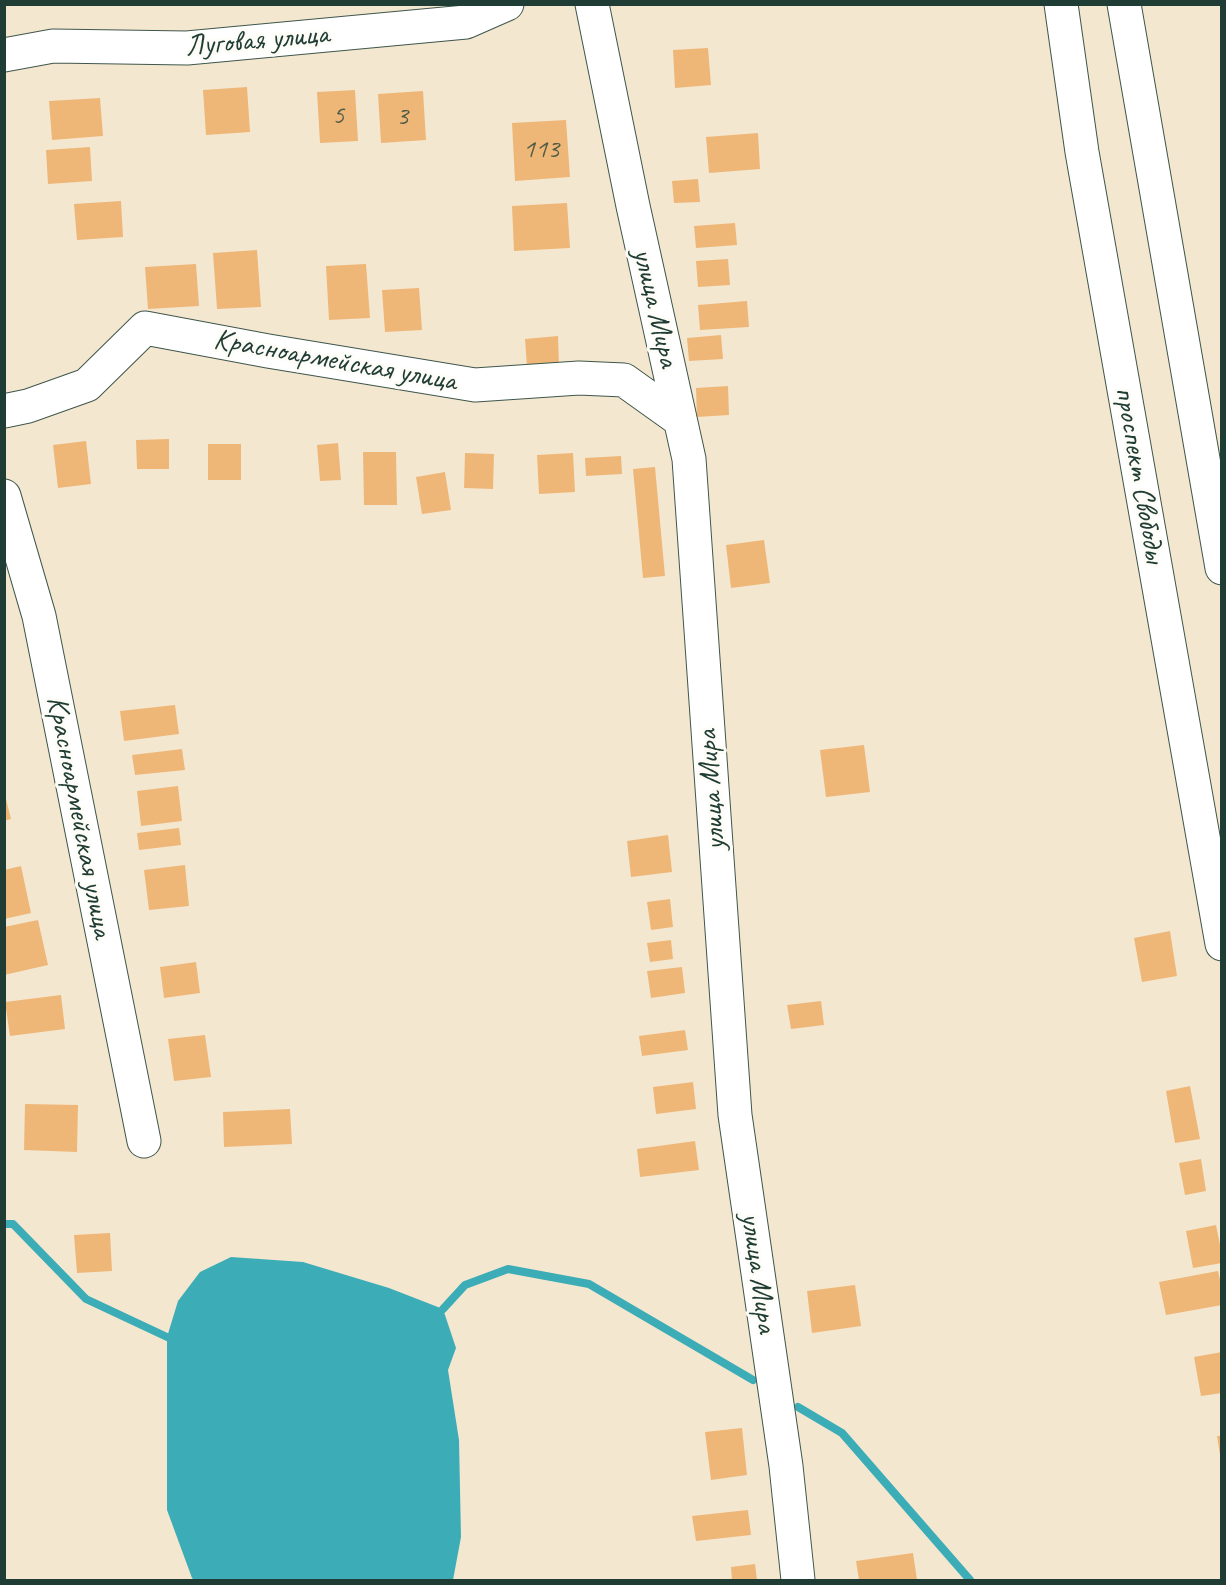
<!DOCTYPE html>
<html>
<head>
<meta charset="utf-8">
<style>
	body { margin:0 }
	#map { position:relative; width:1226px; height:1585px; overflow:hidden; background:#f4e7d0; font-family:Caveat,sans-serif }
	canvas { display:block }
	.frame { position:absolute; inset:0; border:6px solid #1f3d34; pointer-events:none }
</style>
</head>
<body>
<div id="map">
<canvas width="1226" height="1585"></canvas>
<div class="frame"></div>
</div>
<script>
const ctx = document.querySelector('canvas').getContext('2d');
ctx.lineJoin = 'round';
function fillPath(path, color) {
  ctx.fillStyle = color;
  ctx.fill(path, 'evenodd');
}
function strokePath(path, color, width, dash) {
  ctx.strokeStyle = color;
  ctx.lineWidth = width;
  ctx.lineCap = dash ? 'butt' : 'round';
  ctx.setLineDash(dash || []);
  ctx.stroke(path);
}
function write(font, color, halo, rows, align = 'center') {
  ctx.font = font + ' Caveat,sans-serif';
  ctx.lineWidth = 6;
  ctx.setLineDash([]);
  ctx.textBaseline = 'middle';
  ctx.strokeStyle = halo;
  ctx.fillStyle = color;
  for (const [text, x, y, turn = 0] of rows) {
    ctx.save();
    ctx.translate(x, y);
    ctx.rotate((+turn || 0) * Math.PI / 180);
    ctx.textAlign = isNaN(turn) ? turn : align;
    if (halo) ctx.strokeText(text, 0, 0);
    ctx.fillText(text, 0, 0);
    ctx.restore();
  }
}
const water = new Path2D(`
	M231 1257 303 1262 389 1288 443 1309 456 1348 448 1370 459 1440 461 1537 453 1580H194L192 1578 167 1510V1337L178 1301 200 1272Z`);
const stream = new Path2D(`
	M4 1224H13L86 1299 167 1337
	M443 1309 465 1285 508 1269 589 1284 753 1380
	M798 1407 842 1433 970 1580`);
const building = new Path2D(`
	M708 48 711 85 675 88 673 50Z
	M247 87 250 132 206 135 203 90Z
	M355 90 358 141 320 143 317 92Z
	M423 91 426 140 381 143 378 94Z
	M100 98 103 136 52 140 49 101Z
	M566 120 570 177 515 181 512 123Z
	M758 133 760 169 709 173 706 137Z
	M90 147 92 181 48 184 46 150Z
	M698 179 700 202 674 203 672 181Z
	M121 201 123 237 77 240 74 204Z
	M567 203 570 248 514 251 512 206Z
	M735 223 737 245 696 248 694 226Z
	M257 250 261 307 217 309 213 253Z
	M728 259 730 285 698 287 696 261Z
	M196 264 199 306 148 309 145 267Z
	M366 264 370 318 329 320 326 266Z
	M419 288 422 330 385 332 382 290Z
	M747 301 749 327 700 330 698 305Z
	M721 335 723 359 689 361 687 338Z
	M558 336 559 365 527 367 525 339Z
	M728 386 729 415 697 417 696 388Z
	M169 439V469H137L136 440Z
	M86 441 91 484 58 488 53 445Z
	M338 443 341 480 320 481 317 445Z
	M208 444H241V480H208Z
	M363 452H396L397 505H364Z
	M465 453 494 454 493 489 464 488Z
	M573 453 575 492 539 494 537 455Z
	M621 456 622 474 586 476 585 458Z
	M655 467 665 576 643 578 633 469Z
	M445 472 451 510 422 514 416 477Z
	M764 540 770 583 731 588 726 545Z
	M175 705 179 734 124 741 120 711Z
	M864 745 870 792 826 797 820 750Z
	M182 749 185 770 135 775 132 755Z
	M178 786 182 821 141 826 137 791Z
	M5 795 11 819 4 821V796Z
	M179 828 181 845 139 850 137 833Z
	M668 835 672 872 631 877 627 841Z
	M185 865 189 906 149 910 144 870Z
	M21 866 31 913 4 919V870Z
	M670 899 673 927 651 930 647 902Z
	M38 920 48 965 4 975V927Z
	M1170 931 1177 976 1142 982 1134 938Z
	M671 940 673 959 650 962 647 943Z
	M196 962 200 993 164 998 160 967Z
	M682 967 685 993 651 998 647 971Z
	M61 995 65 1029 10 1036 5 1002Z
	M821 1001 824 1025 791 1029 787 1005Z
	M685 1030 688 1050 642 1056 639 1036Z
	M205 1035 211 1077 174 1081 168 1039Z
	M693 1082 696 1109 656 1114 653 1087Z
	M1190 1086 1200 1139 1175 1143 1166 1091Z
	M25 1104 78 1105 77 1152 24 1150Z
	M290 1109 292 1144 224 1147 223 1112Z
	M695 1141 699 1170 640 1177 637 1149Z
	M1201 1159 1206 1191 1185 1195 1179 1163Z
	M1216 1225 1222 1255V1263L1193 1268 1186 1231Z
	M110 1233 112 1271 77 1273 74 1235Z
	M1218 1271 1222 1288V1305L1166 1315 1159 1282Z
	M855 1285 861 1326 812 1333 807 1291Z
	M1222 1352V1393L1201 1396 1194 1357Z
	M742 1428 747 1475 711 1480 705 1432Z
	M1217 1436H1222V1455H1220Z
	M748 1510 751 1535 696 1541 692 1516Z
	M913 1553 917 1580H859L856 1561Z
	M755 1564 757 1580H732L731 1567Z`);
const street = new Path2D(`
	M592 4 633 206 689 459 735 1115 786 1466 798 1580
	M1061 4 1082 152 1222 944
	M1124 4 1222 568
	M4 55 53 46 187 48 466 22 507 4
	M4 411 28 406 87 385 145 328 268 351 475 385 579 378 624 380 680 420
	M4 496 39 616 144 1141`);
const numberNames = [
	["5",338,116],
	["3",402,117],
	["113",541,150]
];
const streetNames = [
	["Луговая улица",257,41,-5],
	["улица Мира",655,308,77],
	["Красноармейская улица",335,361,10],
	["проспект Свободы",1139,475,80],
	["улица Мира",712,790,-94],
	["Красноармейская улица",79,817,79],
	["улица Мира",758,1273,82]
];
fillPath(water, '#3cadb7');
strokePath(stream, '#3cadb7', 8);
fillPath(building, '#eeb778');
strokePath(street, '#3f564b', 35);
strokePath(street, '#fff', 33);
write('27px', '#535c45', null, numberNames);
write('30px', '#1f3d34', '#fdfcf7', streetNames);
</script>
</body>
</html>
